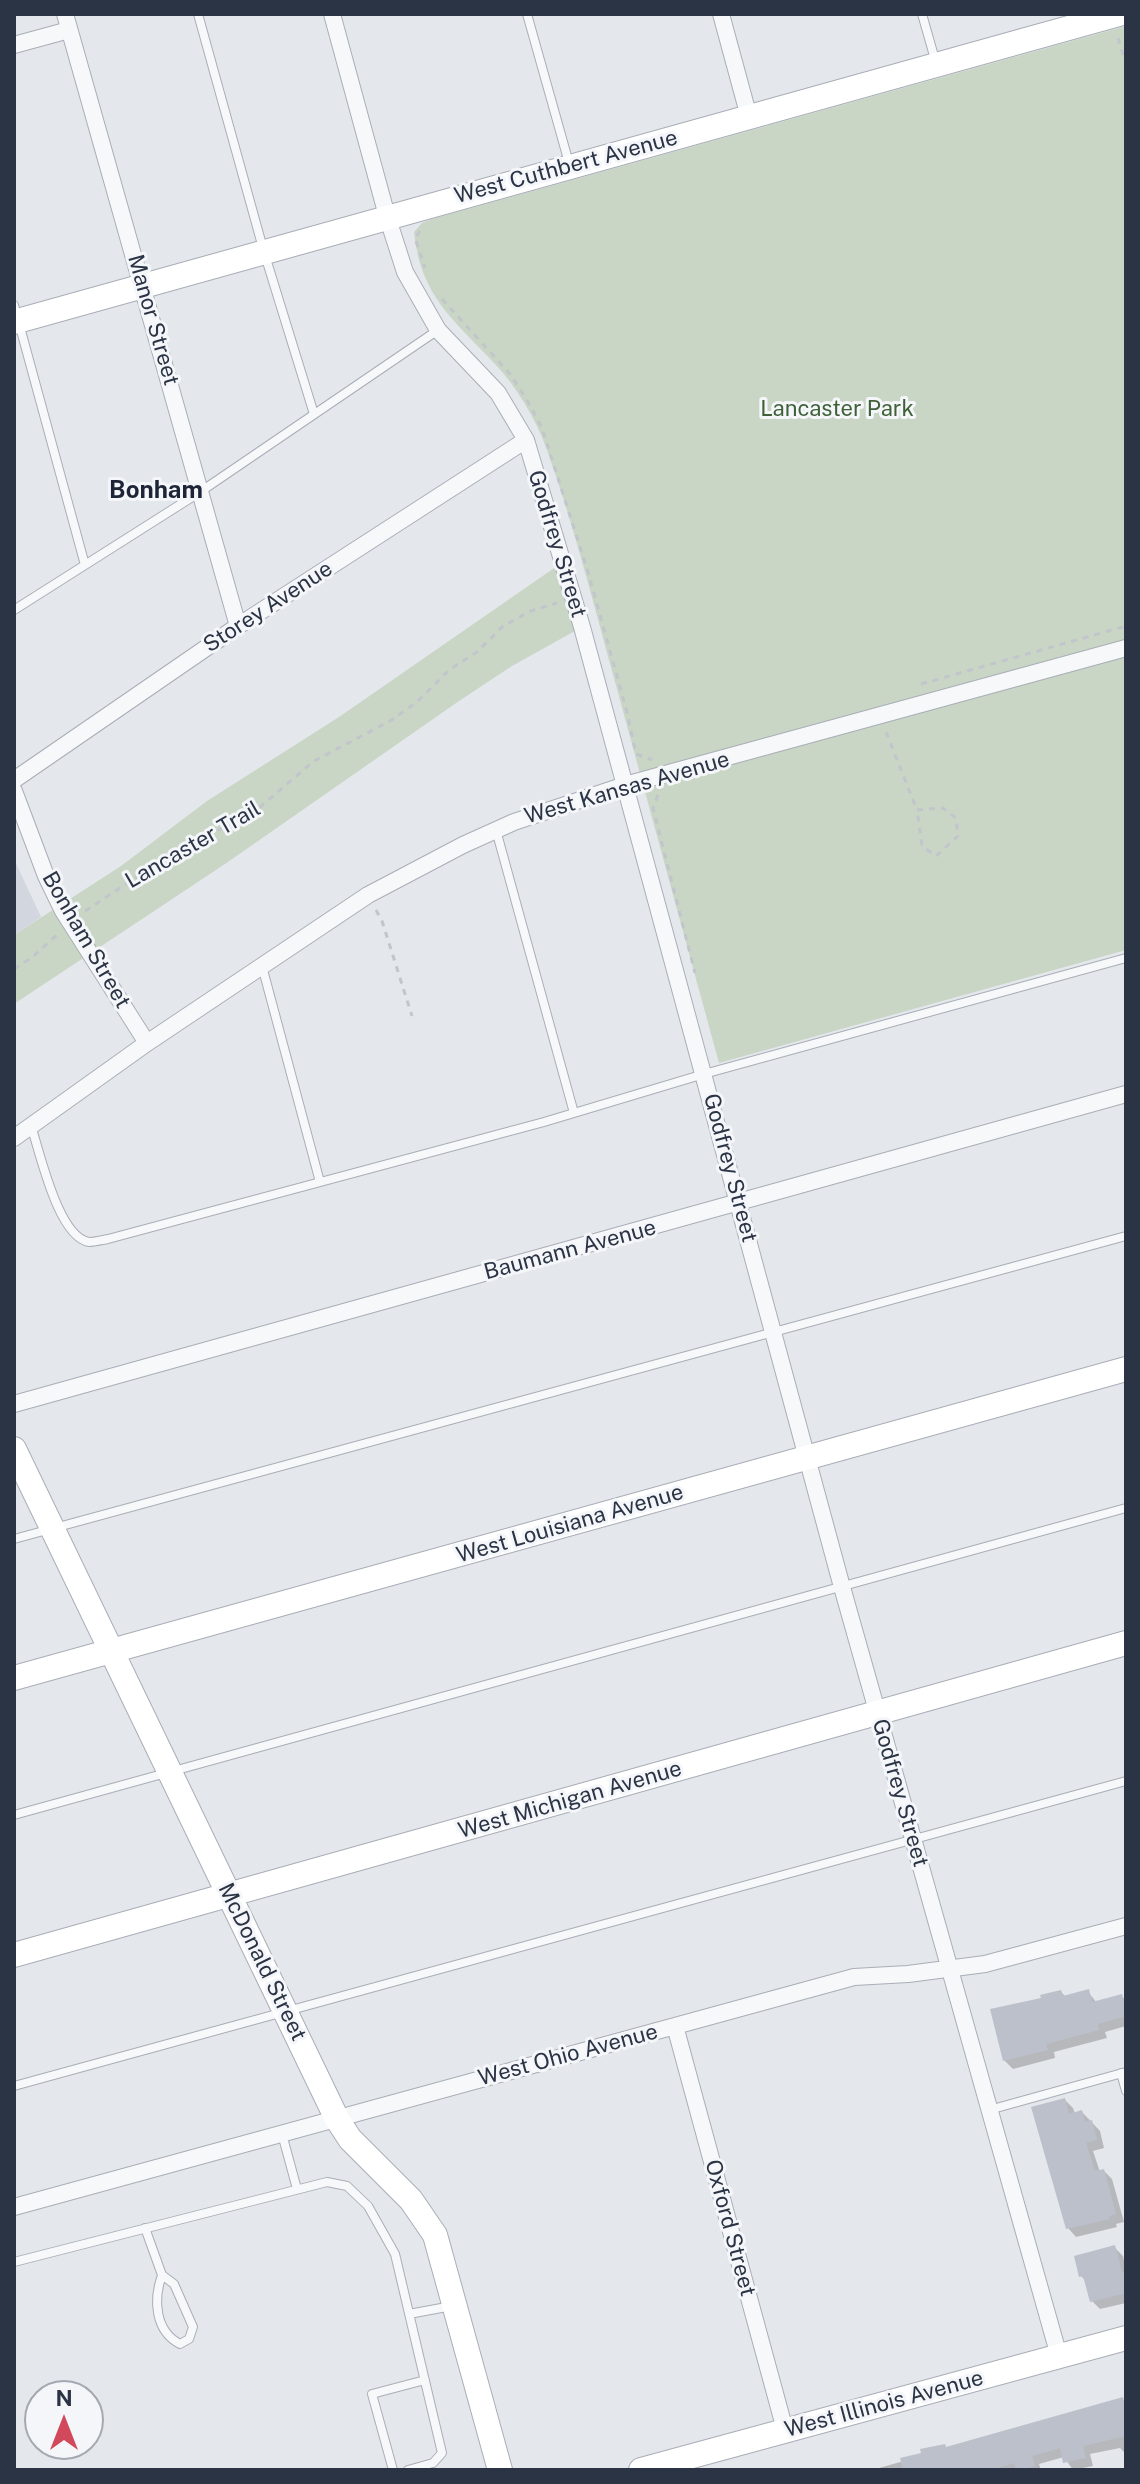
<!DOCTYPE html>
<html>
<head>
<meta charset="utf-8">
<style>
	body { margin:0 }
	#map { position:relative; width:1140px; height:2484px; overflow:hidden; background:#e4e7ec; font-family:"Public Sans",sans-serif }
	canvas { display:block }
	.frame { position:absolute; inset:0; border:16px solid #2b3445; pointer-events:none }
	.north { position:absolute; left:24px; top:2380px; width:80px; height:80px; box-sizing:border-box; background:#f4f6f9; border:2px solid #a4a8b1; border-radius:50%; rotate:0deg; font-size:22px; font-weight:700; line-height:32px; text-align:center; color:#2b3445 }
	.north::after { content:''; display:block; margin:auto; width:28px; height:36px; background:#d1495b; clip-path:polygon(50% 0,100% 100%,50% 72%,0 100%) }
</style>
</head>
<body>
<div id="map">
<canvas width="1140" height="2484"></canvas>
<div class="frame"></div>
<div class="north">N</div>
</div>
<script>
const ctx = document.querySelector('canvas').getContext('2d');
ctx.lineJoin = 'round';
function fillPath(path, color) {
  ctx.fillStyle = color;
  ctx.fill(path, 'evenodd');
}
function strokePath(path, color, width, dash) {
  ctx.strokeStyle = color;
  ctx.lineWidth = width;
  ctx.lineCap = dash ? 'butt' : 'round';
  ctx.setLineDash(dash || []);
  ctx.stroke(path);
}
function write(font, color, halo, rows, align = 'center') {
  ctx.font = font + ' "Public Sans",sans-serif';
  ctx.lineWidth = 6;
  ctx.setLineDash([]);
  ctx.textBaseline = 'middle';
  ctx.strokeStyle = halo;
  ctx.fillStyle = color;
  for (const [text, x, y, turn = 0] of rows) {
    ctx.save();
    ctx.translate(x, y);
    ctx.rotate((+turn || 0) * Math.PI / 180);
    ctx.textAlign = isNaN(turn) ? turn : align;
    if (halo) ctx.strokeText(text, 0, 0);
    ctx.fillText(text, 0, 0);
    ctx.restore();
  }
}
const built = new Path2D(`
	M14 859 41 917 14 935Z`);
const green = new Path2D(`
	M1126 26V950L719 1063C685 939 651 814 617 689 595 610 575 528 547 450 536 419 517 387 494 363 453 319 421 297 414 232L422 223 432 219Z
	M560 564 582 627 512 666 459 701 225 864 14 1004V935L121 866 207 801 339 717Z`);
const shadow = new Path2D(`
	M1061 1992 1066 1997 1088 1992 1097 2003 1126 2000V2026L1105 2032 1107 2038 1054 2052 1055 2058 1013 2069 1004 2060 1043 2000Z
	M1065 2100 1073 2108 1075 2114 1082 2112 1100 2131 1104 2148 1093 2151 1100 2172 1104 2171 1112 2179 1124 2222 1116 2224 1117 2227 1076 2237 1068 2228Z
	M1114 2247 1123 2256 1126 2268V2303L1100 2309 1092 2301 1087 2282 1081 2276Z
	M1122 2399 1126 2403V2454L1120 2448 1090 2454 1093 2466 1073 2470 1064 2457 1039 2464 1041 2470H872Z`);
const building = new Path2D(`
	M1089 1989 1092 2002 1122 1994 1123 1998H1126V2016L1098 2024 1099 2030 1046 2044 1048 2050 1003 2061 990 2009 1041 1998 1040 1995 1061 1990 1063 1996Z
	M1065 2098 1069 2114 1082 2110 1085 2122 1092 2120 1097 2140 1086 2143 1095 2171 1104 2169 1116 2214 1109 2216 1110 2219 1066 2229 1031 2107Z
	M1115 2245 1122 2272 1126 2271V2293L1090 2302 1083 2276 1079 2277 1074 2256Z
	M1123 2397 1124 2402H1126V2436L1083 2446 1086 2458 1063 2463 1060 2448 1032 2456 1035 2466 1022 2470H1016L1014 2463 991 2470H903L900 2458 921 2453 920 2449 945 2444 946 2447Z`);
const path = new Path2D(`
	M1118 38 1126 65
	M420 231 415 238 425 268
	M442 299 510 374 527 400 542 428 588 572 627 712 636 754 652 760
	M921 684 1126 626
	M886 732 917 810 943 808 956 818 958 836 936 856 922 846 917 810
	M658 795 653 808 695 973
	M376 910 382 921 412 1016
	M85 911 193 840 246 819 314 761 390 721 417 702 449 670 477 652 503 626 531 611 557 603
	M14 969 31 958 58 934`);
const lane = new Path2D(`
	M198 14 264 252 314 414
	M527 14 569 163
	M922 14 936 63
	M14 305 85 565
	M14 610 200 492 438 330
	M496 830 574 1113
	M262 966 320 1182
	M31 1126C40 1152 58 1237 89 1242 94 1242 102 1240 108 1239L544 1122 704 1074 1126 958
	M14 1539 1126 1236
	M14 1815 1126 1508
	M1121 2073 1126 2091
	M14 2086 1126 1781
	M989 2110 1126 2072
	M282 2134 297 2189
	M145 2228 162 2275 174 2284 193 2327 189 2339 180 2344C155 2331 153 2300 162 2275
	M14 2262 327 2182 347 2186 368 2206 395 2254 442 2453 433 2463 408 2470
	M409 2314 452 2306
	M393 2470 372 2394 425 2380`);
const street = new Path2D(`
	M65 14 238 626
	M332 14 387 216 405 272 438 330 498 393 526 440 582 627 842 1587 1059 2356
	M721 14 749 117
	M14 45 69 30
	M14 780 238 626 526 440
	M14 791 46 876 63 911 147 1043
	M14 1138 147 1043 368 895 463 845 514 822 625 785 1126 648
	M14 1404 1126 1094
	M675 2026 785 2430
	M14 2207 854 1977 908 1974 985 1964 1126 1926`);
const secondary = new Path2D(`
	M14 322 1119 14
	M14 1449 337 2119 350 2139 411 2200 435 2235 500 2470
	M14 1678 1126 1369
	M14 1955 1126 1643
	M641 2470 1126 2338`);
const streetNames = [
	["West Cuthbert Avenue",566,167,-15],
	["Manor Street",153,320,74],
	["Godfrey Street",557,544,73],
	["Storey Avenue",268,607,-33],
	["West Kansas Avenue",627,788,-16],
	["Lancaster Trail",193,845,-30],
	["Bonham Street",86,940,60],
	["Godfrey Street",730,1168,75],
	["Baumann Avenue",570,1250,-15],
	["West Louisiana Avenue",570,1524,-16],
	["Godfrey Street",900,1793,74],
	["West Michigan Avenue",570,1800,-16],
	["McDonald Street",262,1962,64],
	["West Ohio Avenue",568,2055,-15],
	["Oxford Street",730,2228,75],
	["West Illinois Avenue",884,2404,-15]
];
const parkNames = [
	["Lancaster Park",837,409]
];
const neighbourhoodNames = [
	["Bonham",156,491]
];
fillPath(built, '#d2d6de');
fillPath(green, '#c9d6c5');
fillPath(shadow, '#0003');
fillPath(building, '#bbc0ca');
strokePath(lane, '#a9aeb7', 10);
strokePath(street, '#a9aeb7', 18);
strokePath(secondary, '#a9aeb7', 26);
strokePath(path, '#c2c5cb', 3, [6, 6]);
strokePath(lane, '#f7f8fa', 8);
strokePath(street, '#f7f8fa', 16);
strokePath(secondary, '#fff', 24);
write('22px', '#2b3445', '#f4f6f9', streetNames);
write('22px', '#3f6138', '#f4f6f9', parkNames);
write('bold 24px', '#1d2536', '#f4f6f9', neighbourhoodNames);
</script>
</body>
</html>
